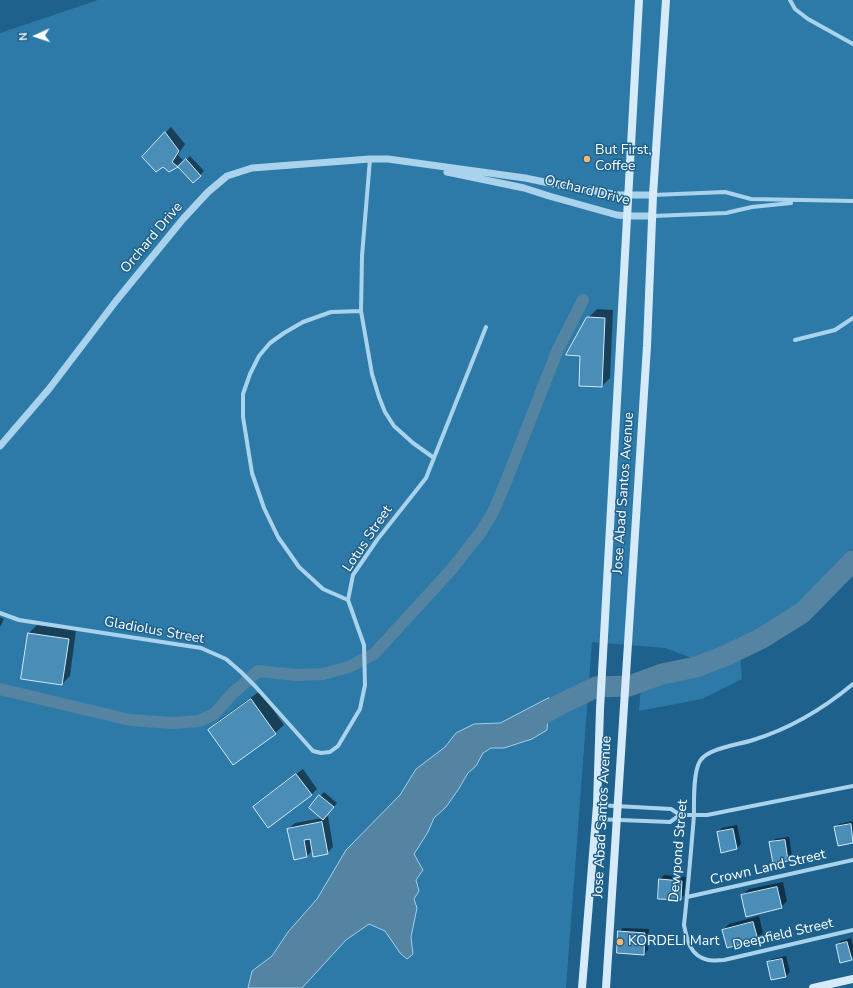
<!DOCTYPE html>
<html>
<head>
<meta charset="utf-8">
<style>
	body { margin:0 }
	#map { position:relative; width:853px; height:988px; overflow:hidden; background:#1d618c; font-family:"Nunito Sans",sans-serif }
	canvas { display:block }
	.north { position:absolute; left:16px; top:16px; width:40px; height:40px; -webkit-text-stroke:3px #1d618c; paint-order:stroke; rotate:267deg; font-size:11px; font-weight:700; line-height:16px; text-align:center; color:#fff }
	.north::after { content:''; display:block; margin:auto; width:14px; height:18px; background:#fff; clip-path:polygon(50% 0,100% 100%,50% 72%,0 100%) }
</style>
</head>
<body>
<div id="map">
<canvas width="853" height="988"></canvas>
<div class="north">N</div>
</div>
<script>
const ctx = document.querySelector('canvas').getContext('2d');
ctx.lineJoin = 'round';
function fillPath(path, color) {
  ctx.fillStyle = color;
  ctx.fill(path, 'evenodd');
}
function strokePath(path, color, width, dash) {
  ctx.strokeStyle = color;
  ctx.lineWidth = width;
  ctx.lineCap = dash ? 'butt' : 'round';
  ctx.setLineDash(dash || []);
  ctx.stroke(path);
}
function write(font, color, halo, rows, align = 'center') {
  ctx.font = font + ' "Nunito Sans",sans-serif';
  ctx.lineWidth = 3;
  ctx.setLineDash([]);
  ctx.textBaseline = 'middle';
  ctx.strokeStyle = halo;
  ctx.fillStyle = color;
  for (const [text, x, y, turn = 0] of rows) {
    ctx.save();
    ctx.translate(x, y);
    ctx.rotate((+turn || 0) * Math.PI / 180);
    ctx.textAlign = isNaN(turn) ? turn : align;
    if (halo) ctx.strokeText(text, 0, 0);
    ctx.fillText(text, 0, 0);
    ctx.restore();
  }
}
const green = new Path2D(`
	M98 0H853V549L793 608 742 638 692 658 665 648 592 642 566 988H0V33Z
	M740 654 742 679 702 699 639 711 641 688Z`);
const water = new Path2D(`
	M549 698 547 730 532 739 504 748H491L483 753 476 766 468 773 458 790 446 807 434 818 428 832 414 854 423 870 416 880 419 891 414 899 417 908 411 937 413 954 407 959 400 953 385 931 369 924 346 940 302 988H248L252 971 272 956 288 932 317 899 346 850 400 795 416 769 445 747 456 733 474 724 500 723Z`);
const shadow = new Path2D(`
	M171 127 185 144 178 155 183 160 178 165 180 166 190 156 204 171 193 182 178 165 169 171 165 133Z
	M597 309 613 310 610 378 602 386 588 318Z
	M0 617 4 619 0 627Z
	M37 625 76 630 70 676 62 684 29 633Z
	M260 691 284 725 275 733 209 730 218 721Z
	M303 769 317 789 311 795 254 807 260 801Z
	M324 792 337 803 326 817 328 816 333 847 327 853 313 850 307 856 294 859 288 829 295 823 322 818 310 808Z
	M853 821V842L839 845 835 828 839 824Z
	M737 825 741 844 737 848 718 832 722 828Z
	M789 837 792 856 788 860 771 843 775 839Z
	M664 875 686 877 684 895 680 899 660 879Z
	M783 882 787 901 781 907 742 895 749 889Z
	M759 916 763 933 757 939 723 930 729 924Z
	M623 928 649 929 648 950 644 954 619 932Z
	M851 938 853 946V957L851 959 837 945 841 941Z
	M786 956 790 972 786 976 768 963 772 959Z`);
const canal = new Path2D(`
	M0 689 130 720 173 723 199 721 214 714 232 694 258 671 296 675 323 674 349 667 374 654 451 570 481 532 493 512 505 484 558 349 583 300`);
const river = new Path2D(`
	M523 725 561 704 596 687 629 686 662 674 696 667 727 655 762 638 802 613 853 561`);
const building = new Path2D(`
	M165 132 179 151 172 162 178 167 169 172 163 167 156 172 142 157Z
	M186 159 201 176 193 183 178 167Z
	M587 317 605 318 602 387 579 386 580 356 566 355Z
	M28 633 69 639 62 685 21 679Z
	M251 699 276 734 233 765 208 730Z
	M296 774 312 795 268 828 253 807Z
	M319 795 334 807 323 820 309 808Z
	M322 822 328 854 313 857 310 839 304 840 307 857 294 860 287 829Z
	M851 824 853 843 838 846 834 827Z
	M733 829 737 849 721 853 717 832Z
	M785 840 788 861 773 863 769 842Z
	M659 879 682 881 681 900 658 899Z
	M777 887 782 908 746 917 741 895Z
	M753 922 758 940 727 948 722 930Z
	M618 931 645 933 644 955 617 953Z
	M847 942 852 960 840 963 836 945Z
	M782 959 786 977 771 980 767 962Z`);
const minor = new Path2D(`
	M790 0 795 9 808 19 853 44
	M370 159 362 256 361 311 372 374 379 397 385 412 394 426 413 443 434 458
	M653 195 725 192 751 199 853 201
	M653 216 726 213 752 207 791 203
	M795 340 835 330 853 318
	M348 600 323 589 299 567 278 537 264 508 252 473 243 417V394L250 374 259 356 270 343 284 333 303 322 331 312 361 311
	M0 613 19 620 201 648 226 659 241 672 255 686 313 751 321 753 330 752 338 746 360 709 365 685 364 645 348 600 353 575 377 540 426 478 486 327
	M853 684C823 709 789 729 753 740 738 745 708 748 700 761 693 772 694 802 694 815 691 852 688 888 684 925 687 940 690 956 708 960 713 961 719 960 724 960L853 930
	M597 805 671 809 680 815H707L853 786
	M595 819 670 822 680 815
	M687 897 853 860`);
const tertiary = new Path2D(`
	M447 172 524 188 549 196 617 215 627 216H653
	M0 446 49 389 116 301 183 219 208 192 227 176 252 168 370 159H388L525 178 554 184 619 195H653`);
const secondary = new Path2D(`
	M582 988 597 805 600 709 639 0
	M606 988 647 346 653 195 666 0
	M813 988 853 979`);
const markers = [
	[587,159,4,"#fcb768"],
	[620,942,4,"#fcb768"]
];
const poiNames = [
	["But First,",595,151],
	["Coffee",595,167],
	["KORDELI Mart",628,942]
];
const streetNames = [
	["Orchard Drive",587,191,14],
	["Orchard Drive",152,238,-50],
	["Jose Abad Santos Avenue",624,493,-86],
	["Lotus Street",368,539,-56],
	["Gladiolus Street",154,631,10],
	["Jose Abad Santos Avenue",603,817,-87],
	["Dewpond Street",679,851,-85],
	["Crown Land Street",768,868,-13],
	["Deepfield Street",783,935,-13]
];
fillPath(green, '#2d7aa8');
fillPath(water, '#5484a1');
strokePath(water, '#9dd1ee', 1);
fillPath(shadow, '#0007');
strokePath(canal, '#5484a1', 12);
strokePath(river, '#5484a1', 21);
fillPath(building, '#4a8db6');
strokePath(building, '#cfe9f9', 1);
strokePath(minor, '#a9d3ec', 4);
strokePath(tertiary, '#a9d3ec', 7);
strokePath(secondary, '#d6ebf9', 8);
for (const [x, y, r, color] of markers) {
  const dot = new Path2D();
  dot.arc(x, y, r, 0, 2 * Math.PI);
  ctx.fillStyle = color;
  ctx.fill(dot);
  strokePath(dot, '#1d618c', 1.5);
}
write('14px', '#fff', '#1d618c', poiNames, 'left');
write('14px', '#fff', '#1d618c', streetNames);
</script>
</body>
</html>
